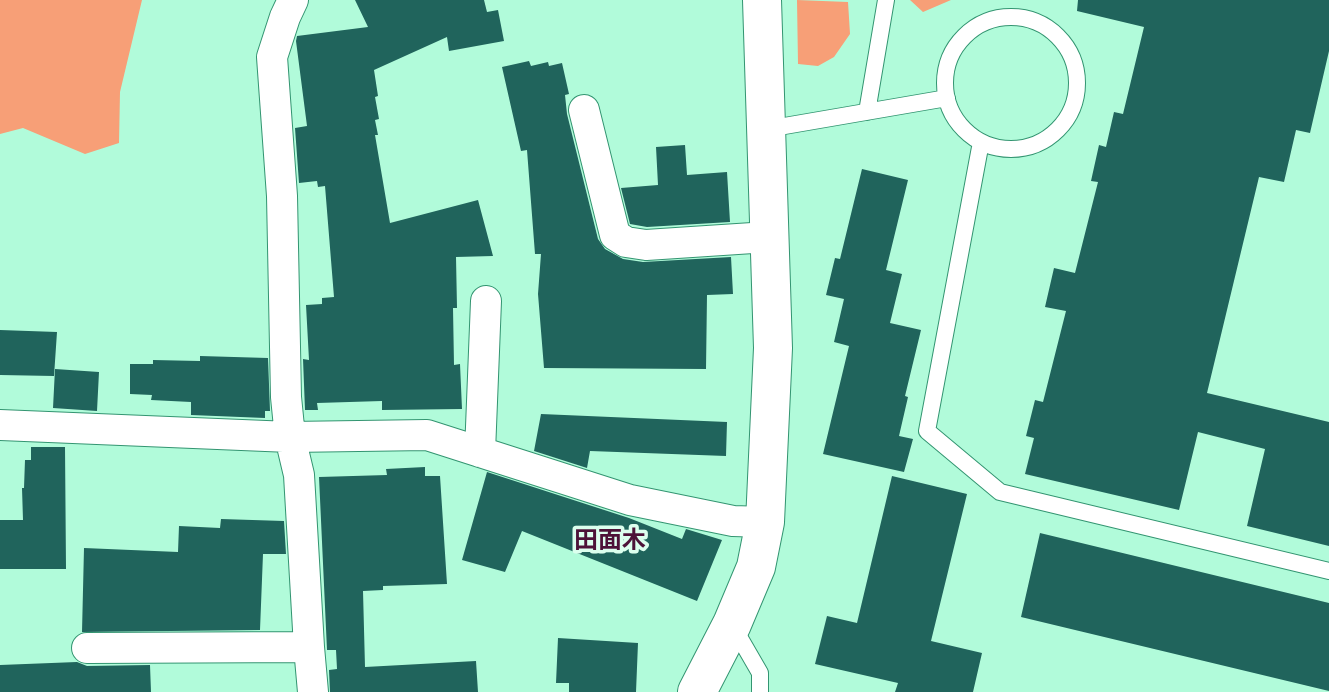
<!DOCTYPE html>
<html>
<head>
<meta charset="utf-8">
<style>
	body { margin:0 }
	canvas { display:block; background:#b1fbda }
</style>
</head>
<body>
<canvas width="1329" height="692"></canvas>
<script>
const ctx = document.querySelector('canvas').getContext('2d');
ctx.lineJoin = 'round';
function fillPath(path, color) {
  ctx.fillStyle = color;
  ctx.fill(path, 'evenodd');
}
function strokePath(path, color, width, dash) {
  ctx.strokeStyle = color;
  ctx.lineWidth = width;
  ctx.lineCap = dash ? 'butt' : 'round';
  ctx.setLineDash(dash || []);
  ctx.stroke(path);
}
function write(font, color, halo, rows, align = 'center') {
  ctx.font = font + ' "Space Grotesk","Noto Sans JP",sans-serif';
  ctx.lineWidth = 7;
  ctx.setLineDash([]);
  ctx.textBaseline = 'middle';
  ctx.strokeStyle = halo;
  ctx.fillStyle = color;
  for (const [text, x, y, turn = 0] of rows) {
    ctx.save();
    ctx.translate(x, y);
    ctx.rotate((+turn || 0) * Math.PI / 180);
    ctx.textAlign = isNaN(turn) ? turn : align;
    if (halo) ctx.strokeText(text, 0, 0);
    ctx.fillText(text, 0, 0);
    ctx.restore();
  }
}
const green = new Path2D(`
	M0 0H142L120 92 119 143 85 154 23 128 0 134Z
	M797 0 848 2 850 34 834 57 818 66 798 64Z
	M910 0H951L923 12Z`);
const building = new Path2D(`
	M355 0H484L487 12 498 10 504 41 449 51 447 37 374 70 378 96 375 97 379 119 375 120 378 135H375L390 223 478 200 493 256 456 257 457 308H453L454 365 460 364 462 409 382 410V401L317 403 318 410H305L303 359 309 360 306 305 322 304V298L334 297 325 186 318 187 317 181 299 183 295 128 307 126 296 41 297 36 368 27Z
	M1078 0H1329V51L1310 133 1296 130 1284 182 1259 177 1207 393 1329 422V546L1247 526 1265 449 1198 432 1179 510 1025 474 1034 438 1026 436 1035 400 1043 402 1066 311 1045 307 1054 268 1075 273 1098 182 1091 181 1099 145 1106 147 1114 112 1123 114 1144 27 1077 11Z
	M529 61 531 66 548 62 549 66 562 63 569 94 565 95 567 114 598 239 605 249 623 259 643 262 731 257 733 294 707 295 706 369 544 368 538 294 541 254H535L527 150 521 151 502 67Z
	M685 145 687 175 727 172 730 222 647 227 630 224 621 188 658 185 656 147Z
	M862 169 908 180 886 270 902 274 890 323 921 330 905 396 908 397 899 436 913 439 904 472 823 454 849 346 834 342 844 299 826 295 835 258 840 259Z
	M0 330 57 332 54 376 0 375Z
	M200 356 268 358 270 411H265V418L191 415V402L151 400 152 395 130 394V364H153V360L200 361Z
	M55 369 99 372 97 411 53 408Z
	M541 414 727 422 726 456 590 451 587 468 534 451Z
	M31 447H65L66 569H0V520H23L22 488H24L25 460H31Z
	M425 467V476H440L447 584 383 586V590L363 591 365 667 476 661 478 692H330L329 670 337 669 336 650H327L319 477 387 475 386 469Z
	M487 472 629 518 682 539 686 529 722 540 697 601 522 531 505 572 462 560Z
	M892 476 967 494 931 641 982 653 973 692H895L898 683 815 664 827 616 857 623Z
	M221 519 284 521 286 554H263L260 630 82 632 84 548 178 552 179 526 220 528Z
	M1040 533 1329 603V691L1021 617Z
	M558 638 638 643 636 692H569V683H556Z
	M77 662 87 666 150 665 151 692H0V665Z`);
const lane = new Path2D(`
	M945 83a66 66 0 1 1 132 0a66 66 0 1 1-132 0Z
	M867 112 886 0
	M767 129 947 98
	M981 142 927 431 1000 492 1329 571
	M734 628 760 673V692`);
const street = new Path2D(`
	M293 0 285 17 272 57 282 196 286 397 290 437 299 475 309 647 313 692
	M584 110 615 235 626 242 646 245 768 237
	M0 425 290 437 427 435 630 500 733 521 765 522
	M480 452 486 301
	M87 648 309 647`);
const secondary = new Path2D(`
	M697 692 732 624 756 567 765 522 773 348 762 0`);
const quarterNames = [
	["田面木",610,541]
];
fillPath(green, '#f79f77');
fillPath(building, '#20645c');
strokePath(lane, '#339571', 18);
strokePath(street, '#339571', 32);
strokePath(secondary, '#339571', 40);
strokePath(lane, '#fff', 16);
strokePath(street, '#fff', 30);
strokePath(secondary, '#fff', 38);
write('bold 24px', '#4d1238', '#dcffee', quarterNames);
</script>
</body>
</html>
